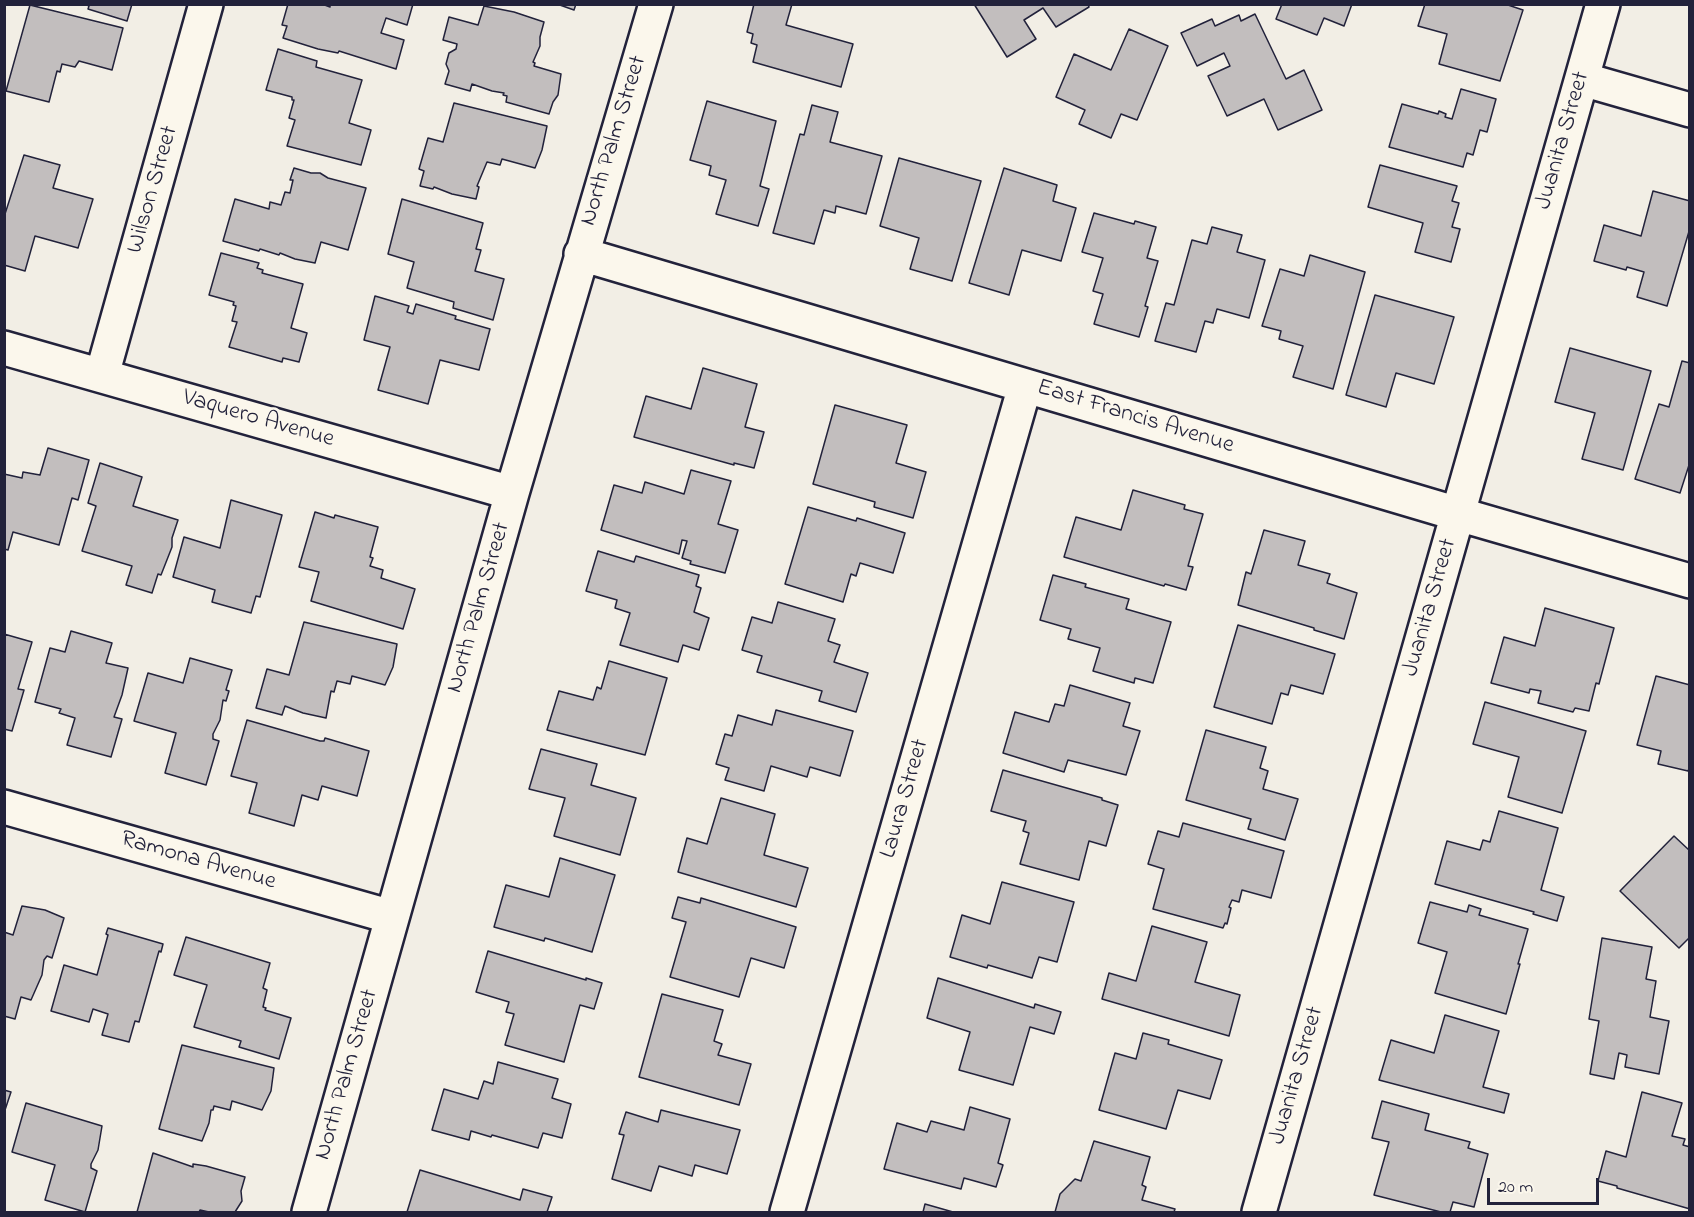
<!DOCTYPE html>
<html>
<head>
<meta charset="utf-8">
<style>
	body { margin:0 }
	#map { position:relative; width:1694px; height:1217px; overflow:hidden; background:#f2eee5; font-family:"Indie Flower",sans-serif }
	canvas { display:block }
	.frame { position:absolute; inset:0; border:6px solid #22223b; pointer-events:none }
	.scale { position:absolute; left:1487px; top:1178px; width:112px; height:27px; box-sizing:border-box; border:3px solid #22223b; border-top:0; padding-left:8px; font-size:18px; line-height:21px; white-space:nowrap; color:#22223b; -webkit-text-stroke:4px #fbf7ec; paint-order:stroke }
</style>
</head>
<body>
<div id="map">
<canvas width="1694" height="1217"></canvas>
<div class="frame"></div>
<div class="scale">20 m</div>
</div>
<script>
const ctx = document.querySelector('canvas').getContext('2d');
ctx.lineJoin = 'round';
function fillPath(path, color) {
  ctx.fillStyle = color;
  ctx.fill(path, 'evenodd');
}
function strokePath(path, color, width, dash) {
  ctx.strokeStyle = color;
  ctx.lineWidth = width;
  ctx.lineCap = dash ? 'butt' : 'round';
  ctx.setLineDash(dash || []);
  ctx.stroke(path);
}
function write(font, color, halo, rows, align = 'center') {
  ctx.font = font + ' "Indie Flower",sans-serif';
  ctx.lineWidth = 5;
  ctx.setLineDash([]);
  ctx.textBaseline = 'middle';
  ctx.strokeStyle = halo;
  ctx.fillStyle = color;
  for (const [text, x, y, turn = 0] of rows) {
    ctx.save();
    ctx.translate(x, y);
    ctx.rotate((+turn || 0) * Math.PI / 180);
    ctx.textAlign = isNaN(turn) ? turn : align;
    if (halo) ctx.strokeText(text, 0, 0);
    ctx.fillText(text, 0, 0);
    ctx.restore();
  }
}
const building = new Path2D(`
	M85 4H132L127 21 88 9 89 6Z
	M288 4H322L330 7V4H413L407 25 386 18 381 33 404 40 396 69 339 51 338 53 318 49 283 38 287 26 282 25Z
	M557 4H576L574 10Z
	M754 4H792L786 25 853 44 841 87 753 62 757 45 751 43 753 34 747 32Z
	M974 4H1088L1089 7 1056 27 1043 8 1024 20 1036 39 1007 57Z
	M1282 4H1352L1344 26 1324 18 1317 35 1276 19Z
	M1425 4H1505L1523 10 1500 81 1439 64 1447 34 1418 26Z
	M30 5 123 28 112 70 79 61 75 67 62 64 60 72 57 71 49 102 6 91Z
	M484 6 514 12 544 22 540 37V46L533 62 535 63 534 66 561 74 558 95 553 102 549 114 506 102 507 96 503 95 504 93 492 91 472 84 470 91 445 84 449 71 446 64 449 53 456 49 457 44 443 40 449 17 478 25Z
	M1255 14 1286 79 1304 70 1322 110 1278 130 1264 99 1227 116 1208 76 1230 66 1224 53 1197 66 1181 33 1212 19 1215 26 1239 15 1241 21Z
	M1129 29 1168 46 1137 120 1121 114 1111 138 1079 124 1085 110 1056 97 1074 54 1111 70Z
	M278 49 317 61 316 67 362 80 349 123 371 130 361 165 287 146 295 120 289 118 294 100H292V97L266 90Z
	M1461 89 1496 99 1487 132 1480 130 1473 155 1467 153 1463 167 1389 147 1402 104 1438 114 1439 111 1446 114 1445 117 1452 119Z
	M707 101 776 121 760 186 769 189 758 226 716 214 726 180 709 175 711 166 690 160Z
	M454 103 547 126 542 150 535 168 502 159 500 165 487 162 477 186 479 187 476 199 452 194 434 187 433 189 420 186 424 171 419 169 428 138 443 142Z
	M812 105 838 112 830 142 882 156 866 214 836 206 835 213 824 210 814 244 773 233 800 134 804 135Z
	M24 155 60 165 53 188 93 199 78 248 35 236 25 271 4 265V217Z
	M899 158 981 181 952 281 910 269 919 238 880 226Z
	M1380 165 1457 186 1452 201 1459 203 1452 227 1460 229 1451 262 1415 252 1423 223 1368 207Z
	M294 168 311 173H320L328 178 366 188 348 250 321 242 315 263 295 259 280 253 279 255 260 249 259 251 223 241 235 199 269 209 270 202 281 205 285 192 290 193 293 180H290Z
	M1004 168 1057 185 1053 201 1076 208 1061 261 1022 250 1009 295 969 283Z
	M1653 191 1690 201V228L1667 306 1637 297 1644 272 1627 267 1626 270 1594 261 1604 225 1641 236Z
	M402 199 483 223 476 249 481 250 475 271 504 279 493 320 453 308 454 302 407 288 414 262 388 254Z
	M1094 213 1134 224 1135 221 1156 227 1147 258 1158 261 1145 306 1148 307 1139 337 1094 324 1103 294 1093 291 1103 258 1082 252Z
	M1212 227 1242 235 1237 252 1265 260 1249 318 1217 309 1213 323 1205 321 1196 352 1155 341 1166 303 1174 305 1192 240 1207 244Z
	M221 253 259 263 257 268 263 270 262 273 303 284 291 328 307 333 299 362 283 358 282 362 229 347 237 322 232 321 236 306 233 305 234 302 209 295Z
	M1310 255 1365 272 1333 389 1293 377 1303 346 1279 339 1281 331 1262 326 1280 269 1304 276Z
	M1375 295 1454 317 1434 384 1396 373 1386 407 1346 395Z
	M375 296 409 306 407 312 413 314 416 304 456 316 455 319 490 329 479 370 440 360 428 404 378 390 390 347 364 340Z
	M1570 348 1651 371 1623 470 1582 459 1595 413 1555 402Z
	M1682 361 1690 363V462L1680 493 1635 479 1659 404 1669 407Z
	M703 368 757 384 745 427 764 432 754 468 734 463V465L634 437 646 396 691 409Z
	M835 405 907 425 896 463 926 472 913 518 874 507 875 502 813 484Z
	M48 448 89 460 78 500 72 498 59 545 13 532 8 550 4 549V474L22 478 23 472 40 475Z
	M100 463 142 477 133 506 178 520 172 538V547L161 575 158 574 152 593 126 585 132 566 82 551 96 506 88 503Z
	M691 470 731 481 718 524 738 530 725 573 690 564 691 561 682 558 687 541 682 540 679 554 601 530 614 485 642 493 645 482 684 494Z
	M1133 490 1185 505 1184 509 1203 514 1188 566 1193 567 1186 590 1165 584 1164 586 1064 557 1076 517 1121 530Z
	M231 500 282 515 260 597 256 596 251 613 212 602 215 590 173 577 184 537 220 548Z
	M808 507 856 521 857 518 905 533 893 573 860 563 856 576 851 574 843 602 785 584Z
	M315 512 334 518 335 515 378 527 370 557 373 558 370 566 383 570 381 578 415 589 403 629 311 601 319 572 299 567Z
	M1264 530 1305 541 1298 565 1330 574 1327 583 1357 593 1344 639 1314 630V628L1238 605 1246 572 1251 574Z
	M598 551 634 562 636 556 699 575 696 586 701 588 694 612 709 618 699 650 683 645 678 662 620 645 630 613 615 608 617 600 586 591Z
	M1053 575 1086 584 1085 587 1129 599 1126 609 1171 622 1153 683 1135 678 1134 683 1093 671 1100 648 1068 639 1071 629 1040 620Z
	M778 602 835 619 828 641 840 645 834 662 868 673 856 712 819 701 822 691 757 672 762 656 742 650 752 617 772 623Z
	M1545 608 1614 628 1599 684 1596 683 1589 711 1575 708 1573 712 1538 703 1541 691 1530 689 1529 693 1491 683 1504 637 1535 646Z
	M304 622 397 644 393 667 385 685 352 676 350 684 337 681 334 692 331 691 326 718 303 713 285 706 282 715 256 708 267 669 289 675Z
	M1238 625 1335 654 1323 694 1291 685 1288 695 1281 693 1272 724 1214 707Z
	M71 631 112 643 106 663 128 668 122 695 114 717 122 719 111 757 67 745 75 718 59 713 61 709 35 702 50 648 65 652Z
	M4 634 32 642 18 689 24 690 12 731 4 729Z
	M190 658 232 670 226 690 229 691 226 701 223 700 220 720 213 734V739L219 741 206 785 165 773 176 733 134 721 148 673 183 683Z
	M609 661 667 678 645 755 547 730 559 691 593 700 597 687 601 689Z
	M1656 676 1690 685V766L1688 771 1658 764 1661 751 1637 745Z
	M1070 685 1130 703 1123 726 1140 731 1126 775 1068 760 1064 772 1003 753 1015 712 1049 722 1055 704 1064 706Z
	M1485 702 1586 731 1562 813 1508 797 1519 757 1473 744Z
	M776 710 853 731 840 776 810 767 807 777 771 766 764 791 725 780 729 768 716 764 725 734 732 736 738 715 772 725Z
	M247 720 320 741H324L325 738 369 751 357 796 322 786 318 800 302 795 294 826 249 813 257 783 231 776Z
	M1206 730 1266 747 1260 768 1268 771 1263 789 1298 799 1285 840 1248 829 1251 819 1186 800Z
	M541 749 597 764 591 785 636 798 620 855 554 836 565 798 529 789Z
	M1003 770 1102 798V800L1118 805 1106 846 1089 841 1079 880 1020 864 1029 833 1023 831 1026 821 991 811Z
	M721 798 775 814 764 855 808 868 796 907 678 872 687 838 707 844Z
	M1499 811 1558 828 1541 890 1564 897 1557 921 1533 914 1534 912 1435 884 1447 841 1480 850 1483 840 1490 842Z
	M1183 823 1284 851 1271 898 1242 890 1239 902 1232 900 1229 907 1231 908 1227 924 1225 923 1223 928 1153 909 1164 869 1148 864 1158 831 1179 837Z
	M1674 836 1690 851V937L1679 948 1620 891Z
	M560 858 615 875 592 952 545 938 544 941 494 927 506 885 549 897Z
	M1002 882 1074 902 1057 962 1039 957 1032 978 988 965 987 968 950 957 962 915 990 924Z
	M678 897 700 903 701 898 796 927 784 968 751 958 739 997 670 977 686 922 672 918Z
	M1430 902 1467 912 1469 905 1481 909 1479 915 1528 929 1518 964H1520L1506 1014 1435 993 1447 952 1418 943Z
	M22 906 45 910 64 918 52 958 47 956 44 960 42 975 31 1000 21 997 15 1019 4 1016V932L13 935Z
	M1152 926 1207 942 1195 982 1240 995 1229 1036 1102 999 1109 973 1136 981Z
	M108 928 163 944 161 952 159 951 139 1022 135 1021 129 1042 102 1035 108 1014 93 1009 89 1022 51 1011 64 965 97 975 108 935 106 934Z
	M186 937 270 963 263 988 267 990 263 1007 266 1008 265 1010 291 1018 279 1059 239 1047 241 1041 194 1027 207 985 174 975Z
	M1602 938 1652 947 1646 979 1656 981 1650 1017 1669 1021 1659 1074 1625 1067 1627 1055 1619 1053 1614 1079 1590 1074 1599 1021 1589 1019Z
	M488 951 586 980V978L602 983 594 1009 580 1005 564 1062 505 1045 514 1014 506 1012 509 1002 476 992Z
	M938 978 1034 1008 1035 1004 1061 1012 1054 1034 1030 1027 1013 1085 959 1070 970 1032 927 1018Z
	M662 994 723 1010 714 1041 722 1044 718 1055 751 1064 739 1105 639 1077Z
	M1445 1015 1499 1031 1483 1087 1509 1094 1504 1113 1379 1080 1391 1040 1434 1053Z
	M1143 1033 1169 1040 1168 1044 1222 1060 1210 1099 1178 1090 1166 1129 1099 1110 1115 1053 1136 1059Z
	M182 1045 274 1068 271 1091 262 1110 232 1101 230 1110 214 1106 213 1110H211L209 1123 202 1141 159 1129Z
	M498 1062 558 1079 552 1098 571 1104 562 1138 543 1133 538 1148 492 1135 491 1137 471 1131 469 1140 432 1130 444 1089 478 1099 484 1081 493 1084Z
	M4 1090 11 1092 4 1113Z
	M1642 1092 1682 1103 1672 1136 1685 1139 1683 1145 1690 1147V1209L1617 1188V1186L1598 1181 1606 1151 1626 1157Z
	M1382 1101 1429 1114 1425 1130 1470 1142 1468 1148 1488 1154 1474 1207 1453 1202 1450 1212H1441L1374 1195 1389 1142 1372 1138Z
	M26 1103 102 1126 98 1150 91 1164V1168L97 1171 85 1212 45 1200 55 1165 12 1152Z
	M970 1107 1010 1119 998 1163 1003 1165 996 1187 964 1178 961 1189 884 1169 897 1123 927 1132 931 1121 964 1130Z
	M661 1110 740 1130 727 1174 695 1165 692 1176 659 1166 651 1191 612 1179 624 1135 619 1134 626 1112 658 1122Z
	M1094 1141 1150 1157 1142 1185 1146 1187 1142 1200 1175 1209 1174 1212H1055L1060 1194 1075 1179 1081 1181Z
	M153 1153 193 1167V1164L206 1166 245 1177 241 1191 242 1201 235 1212H209L200 1210 199 1212H137Z
	M420 1170 520 1200 523 1189 552 1197 547 1212H407Z
	M925 1204 953 1212H923Z`);
const minor = new Path2D(`
	M1582 79 1690 110
	M581 254 1458 514 1690 581
	M4 348 512 493
	M102 375 206 4
	M4 807 392 917
	M309 1212 512 493 656 4
	M787 1212 1025 386
	M1259 1212 1603 4`);
const streetNames = [
	["North Palm Street",615,141,-73],
	["Juanita Street",1564,141,-74],
	["Wilson Street",154,190,-74],
	["East Francis Avenue",1135,418,17],
	["Vaquero Avenue",258,420,16],
	["North Palm Street",480,608,-74],
	["Juanita Street",1431,608,-74],
	["Laura Street",906,799,-74],
	["Ramona Avenue",198,862,16],
	["North Palm Street",348,1075,-74],
	["Juanita Street",1298,1076,-74]
];
fillPath(building, '#c2bebe');
strokePath(building, '#22223b', 1.5);
strokePath(minor, '#22223b', 38);
strokePath(minor, '#fbf7ec', 33);
write('24px', '#22223b', '#fbf7ec', streetNames);
</script>
</body>
</html>
